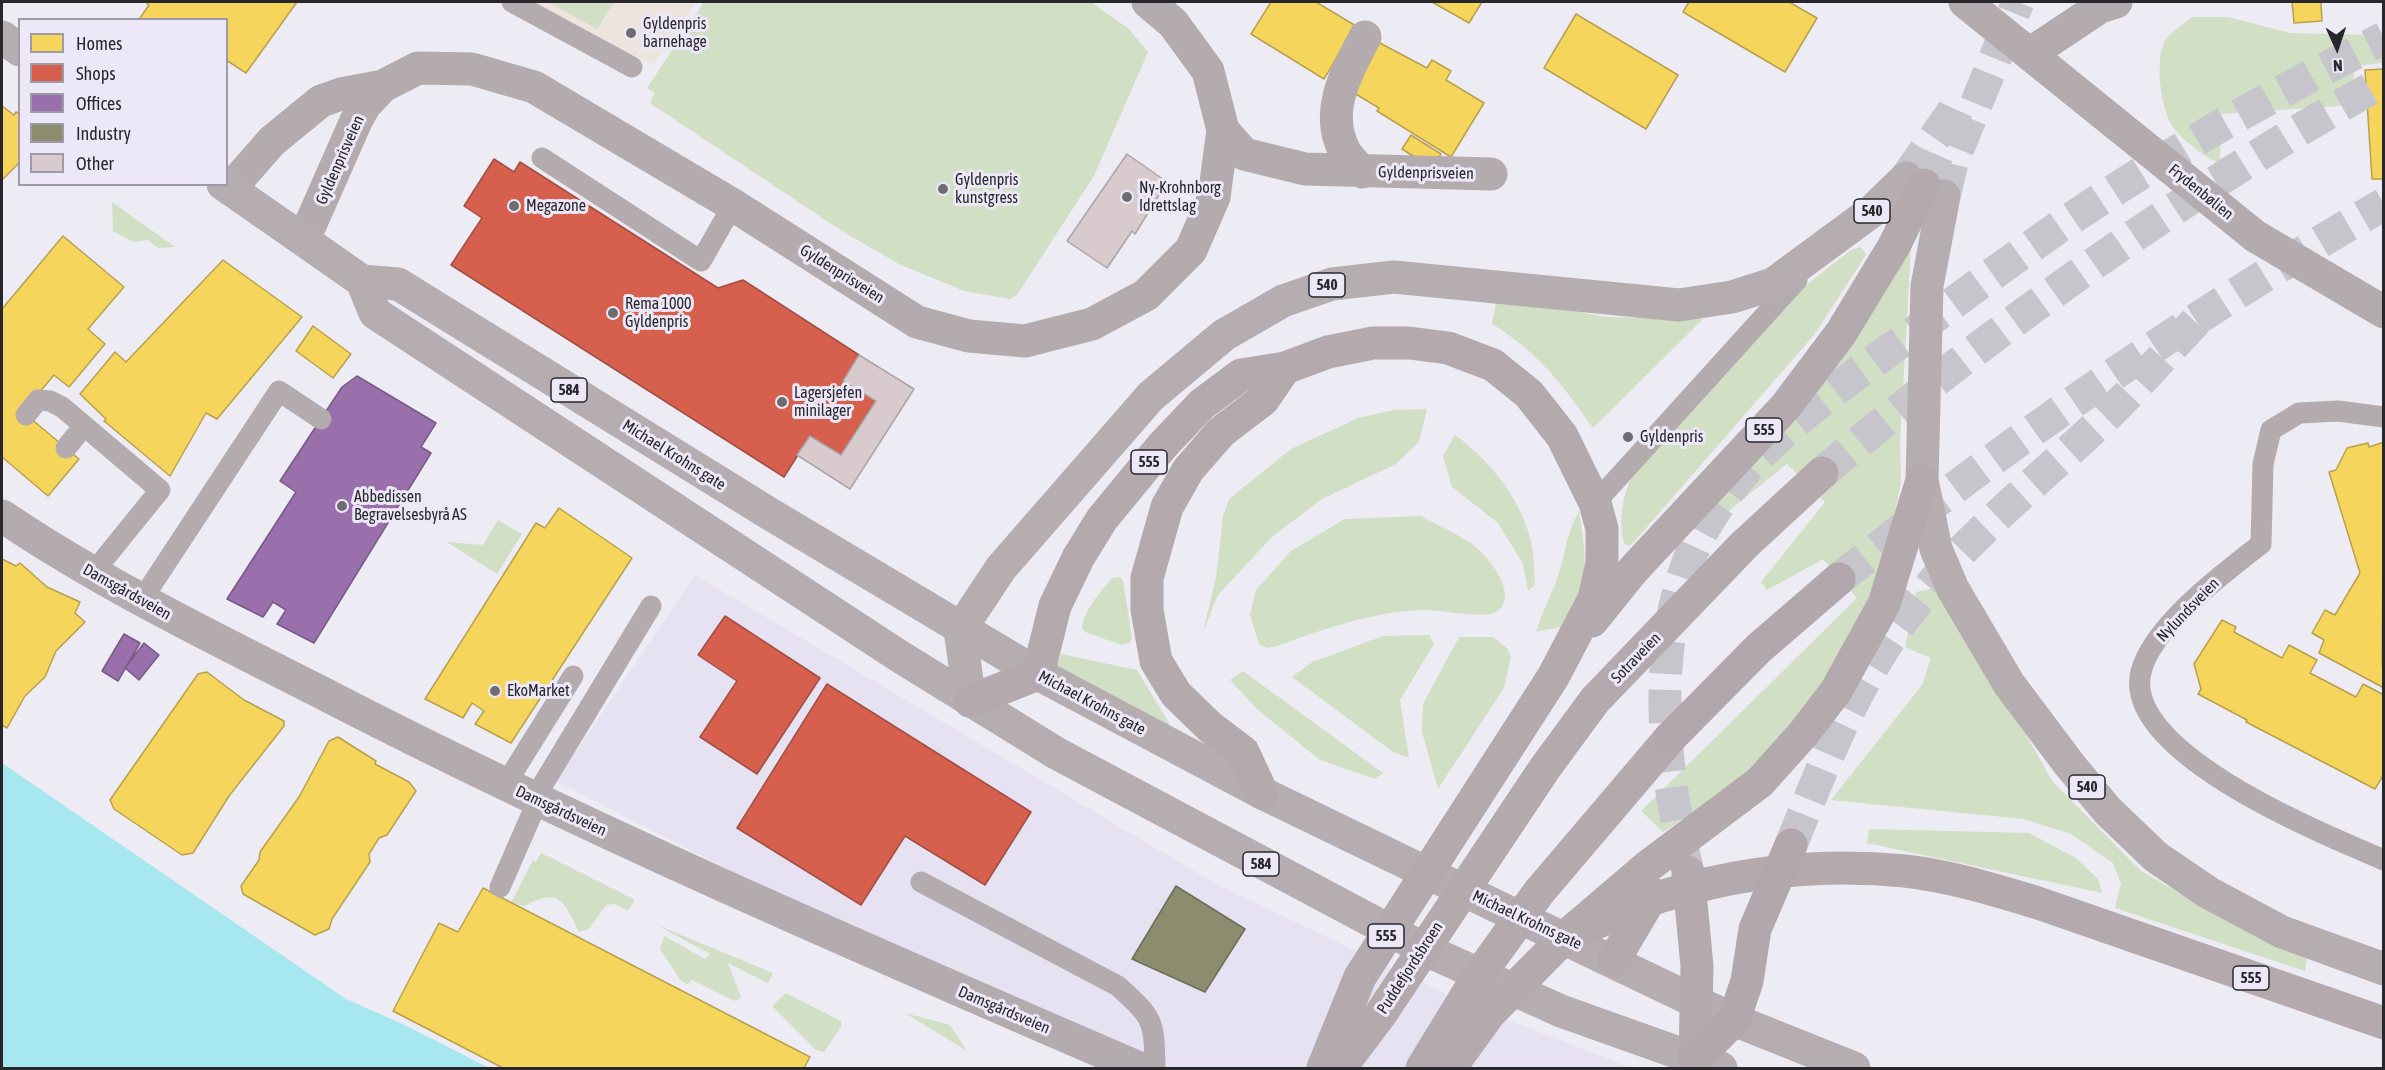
<!DOCTYPE html>
<html>
<head>
<meta charset="utf-8">
<style>
	body { margin:0 }
	#map { position:relative; width:2385px; height:1070px; overflow:hidden; background:#edecf4; font-family:"Asap Condensed",sans-serif }
	canvas { display:block }
	.frame { position:absolute; inset:0; border:3px solid #28272c; pointer-events:none }
	.legend { position:absolute; left:18px; top:18px; width:210px; height:168px; box-sizing:border-box; background:#ece8f7; border:2px solid #9e9ba6; margin:0; padding:8px 10px; list-style:none; font-size:18px; color:#28272c }
	.legend li { display:flex; align-items:center; gap:12px; height:30px }
	.legend b { width:30px; border:2px solid #9e9ba6 }
	.north { position:absolute; left:2307px; top:18px; width:60px; height:60px; -webkit-text-stroke:4px #ece8f7; paint-order:stroke; rotate:177deg; font-size:16px; font-weight:700; line-height:24px; text-align:center; color:#28272c }
	.north::after { content:''; display:block; margin:auto; width:21px; height:27px; background:#28272c; clip-path:polygon(50% 0,100% 100%,50% 72%,0 100%) }
</style>
</head>
<body>
<div id="map">
<canvas width="2385" height="1070"></canvas>
<div class="frame"></div>
<ul class="legend">
<li><b style="height:16px;background:#f6d55c"></b>Homes</li>
<li><b style="height:16px;background:#d6604d"></b>Shops</li>
<li><b style="height:16px;background:#9970ab"></b>Offices</li>
<li><b style="height:16px;background:#8c8c6e"></b>Industry</li>
<li><b style="height:16px;background:#d9cacd"></b>Other</li>
</ul>
<div class="north">N</div>
</div>
<script>
const ctx = document.querySelector('canvas').getContext('2d');
ctx.lineJoin = 'round';
function fillPath(path, color) {
  ctx.fillStyle = color;
  ctx.fill(path, 'evenodd');
}
function strokePath(path, color, width, dash) {
  ctx.strokeStyle = color;
  ctx.lineWidth = width;
  ctx.lineCap = dash ? 'butt' : 'round';
  ctx.setLineDash(dash || []);
  ctx.stroke(path);
}
function write(font, color, halo, rows, align = 'center') {
  ctx.font = font + ' "Asap Condensed",sans-serif';
  ctx.lineWidth = 6;
  ctx.setLineDash([]);
  ctx.textBaseline = 'middle';
  ctx.strokeStyle = halo;
  ctx.fillStyle = color;
  for (const [text, x, y, turn = 0] of rows) {
    ctx.save();
    ctx.translate(x, y);
    ctx.rotate((+turn || 0) * Math.PI / 180);
    ctx.textAlign = isNaN(turn) ? turn : align;
    if (halo) ctx.strokeText(text, 0, 0);
    ctx.fillText(text, 0, 0);
    ctx.restore();
  }
}
const built = new Path2D(`
	M695 575 1218 885 1469 1005 1632 1068H1113L556 781Z`);
const education = new Path2D(`
	M523 2H696L653 65Z`);
const green = new Path2D(`
	M548 2H614L597 29Z
	M704 2H1091L1129 29 1148 52 1094 176 1017 295 1010 299 964 291 899 264 842 231 650 103 655 93 647 88Z
	M2192 17H2228L2290 33 2376 35 2383 63 2354 66 2353 105 2221 114 2220 163C2208 160 2180 138 2173 127 2161 110 2154 60 2165 41 2170 32 2184 24 2192 17Z
	M112 202 175 247 158 248 148 240 134 242 113 231Z
	M1911 246 1900 444 1901 483 1881 579 1799 729 1726 791 1663 832 1641 811 1857 598 1823 559 1767 590 1761 582 1825 502 1787 464 1726 513 1713 504Z
	M1861 247 1866 255 1814 335 1633 543 1629 546 1624 543C1618 517 1623 495 1634 471L1786 301 1851 250Z
	M1497 297 1606 317 1703 319 1593 428C1561 383 1540 354 1492 324Z
	M1427 409 1419 442 1396 464 1322 499 1272 537 1218 595 1203 632 1216 577 1223 516 1229 499 1291 449 1358 418 1394 410Z
	M1455 435C1490 461 1519 496 1530 538 1534 553 1534 570 1535 585L1528 591 1523 564 1498 523 1452 487 1443 456Z
	M1579 512C1587 561 1589 579 1569 625L1536 632C1542 611 1554 591 1560 570 1566 549 1567 531 1579 512Z
	M1421 516C1437 525 1454 532 1469 542 1485 552 1519 592 1499 610 1487 621 1440 609 1423 610 1371 612 1324 629 1277 646L1267 648 1259 644 1250 615 1256 590 1291 551 1345 519Z
	M498 520 522 534 497 574 447 542 483 545Z
	M1119 577 1123 580 1132 638 1130 643 1122 645 1085 632 1082 628C1085 608 1100 593 1112 578Z
	M1935 588 1997 683 2052 781 2141 871 2211 911 2307 959 2305 971 2115 908 2121 883 2113 863 2071 834 2023 819 1831 800 1922 685 1931 658 1905 647 1916 592Z
	M1429 635 1434 644 1400 700 1409 758 1393 752 1292 677 1312 662 1383 636Z
	M1459 637H1493L1507 648 1511 657 1504 688 1438 789 1422 732 1423 704Z
	M1061 654 1137 670 1172 728 1053 676Z
	M1243 671 1383 773 1375 779 1320 760 1258 710 1230 680Z
	M1869 829 2029 833 2076 858 2098 879 2102 893 1867 843Z
	M541 853 635 900 628 911 615 904 606 905 589 929 579 932C563 900 560 887 524 906L511 903 533 860 536 862Z
	M657 925 773 973 768 983 728 963 741 997 735 1001 692 980 687 984 681 981 660 949 664 936 705 959 710 954Z
	M786 993 841 1021V1027L824 1052 816 1050 772 1006Z
	M905 1013 950 1025 967 1051Z`);
const water = new Path2D(`
	M2 763 346 999 407 1026 489 1068H2Z`);
const homes = new Path2D(`
	M145 2H297L246 73 226 60V20H142L140 18 149 5Z
	M1271 2H1316L1356 26 1324 79 1251 34Z
	M1432 2H1482L1469 23Z
	M1689 2H1789L1817 18 1785 72 1683 12Z
	M2292 2H2321L2322 21 2294 23Z
	M1576 14 1678 75 1646 129 1544 68Z
	M1378 42 1427 68 1432 60 1451 71 1446 80 1484 103 1451 157 1377 111 1379 108 1349 90Z
	M2384 69V179H2372L2365 70Z
	M2 106 14 115 16 112 20 114V162L2 180Z
	M1411 135 1441 154 1432 168 1402 149Z
	M63 236 124 287 88 329 105 344 69 387 54 375 23 412 79 459 48 496 2 457V309Z
	M223 260 302 317 217 419 206 413 170 476 104 421 106 419 80 394 115 352 126 362Z
	M313 326 351 354 333 378 296 351Z
	M2384 442 2382 659 2384 688 2319 653 2324 640 2312 633 2325 610 2335 615 2360 573 2329 472 2336 470 2347 448 2368 443 2369 447Z
	M559 508 632 558 511 743 475 724 484 711 472 703 463 718 425 699 536 523 545 528Z
	M2 559 16 566 20 563 47 587 80 602 75 613 85 622 56 651 45 677 25 696 7 728 2 725Z
	M2222 620 2236 627 2234 632 2282 658 2289 645 2317 660 2310 673 2356 697 2363 684 2384 695V774L2375 789 2246 722 2247 720 2198 694 2201 689 2194 664Z
	M207 672 244 700 284 721V726L229 796 193 853 182 855 114 809 110 800 198 674Z
	M338 737 376 761 375 764 409 782 416 791 387 835 379 838 369 854 370 862 332 919 329 929 315 935 243 894 241 886 259 860 260 852 299 797 329 741Z
	M483 888 810 1057 804 1068H503L393 1011 439 923 458 932Z`);
const shops = new Path2D(`
	M494 159 514 172 520 162 718 288 743 280 859 355 843 381 876 401 841 455 810 436 784 477 451 265 482 218 464 206Z
	M725 616 820 678 757 774 700 737 737 681 698 655Z
	M827 684 1031 812 985 885 905 836 861 905 737 828Z`);
const offices = new Path2D(`
	M357 376 436 423 421 447 431 453 314 643 277 624 286 610 273 602 263 617 227 599 296 492 280 481 342 387Z
	M124 634 140 643 118 681 102 671Z
	M144 643 159 655 139 680 125 668Z`);
const industry = new Path2D(`
	M1176 886 1245 929 1205 992 1132 959Z`);
const building = new Path2D(`
	M1127 154 1167 182 1135 234 1132 231 1107 268 1067 241Z
	M859 355 914 389 850 489 797 455 810 436 841 455 876 401 843 381Z`);
const primaryTunnel = new Path2D(`
	M1906 178 1961 100
	M1944 196 1952 163 2018 2`);
const trunkTunnel = new Path2D(`
	M1924 185 1959 105
	M1822 473C1997 326 2184 193 2384 81
	M1687 868C1663 768 1651 653 1691 555 1733 455 1833 392 1917 330 1992 274 2068 218 2148 169 2225 121 2304 79 2384 38`);
const motorwayTunnel = new Path2D(`
	M1839 579C1885 543 1929 506 1976 472 2107 375 2243 286 2384 204
	M1791 845C1822 768 1852 691 1901 623 1955 547 2028 490 2095 427 2133 392 2166 352 2202 315`);
const service = new Path2D(`
	M512 2 632 67
	M542 158 701 261 733 205
	M26 415 38 400 50 401 62 407 160 490 92 574
	M2384 417 2338 411 2299 413 2271 430 2263 464 2261 544C2225 572 2152 626 2141 672 2121 753 2326 835 2384 860
	M66 448 84 426
	M1595 503 1797 280
	M141 601 279 391 321 419
	M505 785 573 676
	M534 799 651 606
	M921 882 1118 986C1154 1019 1154 1020 1155 1068
	M500 887 538 800`);
const minor = new Path2D(`
	M1965 2 2255 236 2384 312
	M2031 53 2100 7 2116 2
	M1223 130 1244 154 1305 169 1491 174
	M1362 172C1356 165 1348 158 1344 150 1324 110 1347 72 1365 37`);
const tertiary = new Path2D(`
	M230 189 272 141 321 101 341 94 383 86 418 68 472 69 534 87 733 205 917 322 969 336 1025 341 1092 324 1146 295 1191 250 1214 197 1223 130 1208 71 1173 23 1148 2
	M304 239 356 121 365 105 383 86
	M2 516C106 586 218 640 330 697 594 833 867 950 1139 1068`);
const primary = new Path2D(`
	M2 37 20 50
	M223 184 362 281 398 284 770 514 1038 674 1262 793 1421 870 1734 1020 1854 1068
	M1944 196 1927 286 1922 480 1936 549 1953 589 2009 684 2069 764 2107 810 2156 857 2209 893 2282 932 2384 969
	M362 281 375 313 899 656 1056 753 1430 952 1561 1011 1721 1068
	M970 701 960 630 1001 568 1151 396 1224 335 1283 301 1332 284 1394 277 1679 305 1732 297 1773 284 1871 212 1906 178`);
const trunk = new Path2D(`
	M1592 621 1634 569 1786 406 1841 333 1894 246 1924 185
	M970 701 1038 674 1055 606 1078 558 1102 519 1163 445 1202 404 1241 375 1285 368 1328 352 1373 343H1409L1448 348 1493 365 1529 394 1562 436 1595 503 1602 529V563L1594 599 1553 677 1360 977 1323 1068
	M1262 793 1243 752 1210 727 1176 694 1156 661 1147 610V578L1167 507 1188 470 1221 432 1263 400 1285 368
	M1688 872 1697 966 1695 1059
	M1565 937C1598 923 1632 905 1666 895 1743 871 1825 863 1905 871 1950 876 1995 890 2038 903L2384 1023
	M1614 960 1653 894
	M1340 1068 1380 1015 1545 768 1595 700 1744 545 1822 473
	M1422 1068 1477 978 1539 892 1670 738
	M1450 1068 1489 1014 1565 937 1647 867 1760 782 1803 734 1836 691 1884 604 1922 480`);
const motorway = new Path2D(`
	M1670 738 1759 648 1839 579
	M1695 1059 1734 1020 1747 981 1755 929 1791 845`);
const markers = [
	[631,33,6,"#6d6c72"],
	[943,189,6,"#6d6c72"],
	[1127,197,6,"#6d6c72"],
	[514,206,6,"#6d6c72"],
	[613,313,6,"#6d6c72"],
	[782,402,6,"#6d6c72"],
	[1628,437,6,"#6d6c72"],
	[342,506,6,"#6d6c72"],
	[495,691,6,"#6d6c72"]
];
const shields = [
	[1872,211,36],
	[1327,285,36],
	[569,390,36],
	[1764,430,36],
	[1149,462,36],
	[2087,787,36],
	[1261,864,36],
	[1386,936,36],
	[2251,978,36]
];
const shieldNames = [
	["540",1872,211],
	["540",1327,285],
	["584",569,390],
	["555",1764,430],
	["555",1149,462],
	["540",2087,787],
	["584",1261,864],
	["555",1386,936],
	["555",2251,978]
];
const poiNames = [
	["Gyldenpris",643,24],
	["barnehage",643,42],
	["Gyldenpris",955,180],
	["kunstgress",955,198],
	["Ny-Krohnborg",1139,188],
	["Idrettslag",1139,206],
	["Megazone",526,206],
	["Rema 1000",625,304],
	["Gyldenpris",625,322],
	["Lagersjefen",794,393],
	["minilager",794,411],
	["Gyldenpris",1640,437],
	["Abbedissen",354,497],
	["Begravelsesbyrå AS",354,515],
	["EkoMarket",507,691]
];
const streetNames = [
	["Gyldenprisveien",340,160,-66],
	["Gyldenprisveien",1426,173,1],
	["Frydenbølien",2201,192,39],
	["Gyldenprisveien",842,274,32],
	["Michael Krohns gate",674,455,32],
	["Damsgårdsveien",127,592,29],
	["Nylundsveien",2188,610,-46],
	["Sotraveien",1636,658,-46],
	["Michael Krohns gate",1092,703,28],
	["Damsgårdsveien",561,811,25],
	["Michael Krohns gate",1527,920,25],
	["Puddefjordsbroen",1410,968,-57],
	["Damsgårdsveien",1004,1010,23]
];
fillPath(built, '#e6e2f2');
fillPath(education, '#ede4de');
fillPath(green, '#d1dfc5');
fillPath(water, '#a7e7f0');
fillPath(homes, '#f6d55c');
strokePath(homes, '#b8a14e', 1.5);
fillPath(shops, '#d6604d');
strokePath(shops, '#a24f43', 1.5);
fillPath(offices, '#9970ab');
strokePath(offices, '#775a85', 1.5);
fillPath(industry, '#8c8c6e');
strokePath(industry, '#6e6e5a', 1.5);
fillPath(building, '#d9cacd');
strokePath(building, '#a9a6a9', 1.5);
strokePath(primaryTunnel, '#c6c5cc', 33, [33, 16]);
strokePath(trunkTunnel, '#c6c5cc', 33, [33, 16]);
strokePath(motorwayTunnel, '#c6c5cc', 33, [33, 16]);
strokePath(service, '#b3abad', 21);
strokePath(minor, '#b3abad', 33);
strokePath(tertiary, '#b3abad', 33);
strokePath(primary, '#b6adb1', 33);
strokePath(trunk, '#b4aaae', 33);
strokePath(motorway, '#b1a7ac', 33);
for (const [x, y, r, color] of markers) {
  const dot = new Path2D();
  dot.arc(x, y, r, 0, 2 * Math.PI);
  ctx.fillStyle = color;
  ctx.fill(dot);
  strokePath(dot, '#ece8f7', 2);
}
for (const [x, y, w] of shields) {
  const box = new Path2D();
  box.roundRect(x - w / 2, y - 12, w, 24, 4.5);
  ctx.fillStyle = '#ece8f7';
  ctx.fill(box);
  strokePath(box, '#28272c', 1.5);
}
write('bold 15px', '#28272c', null, shieldNames);
write('16px', '#28272c', '#ece8f7', poiNames, 'left');
write('16px', '#28272c', '#ece8f7', streetNames);
</script>
</body>
</html>
